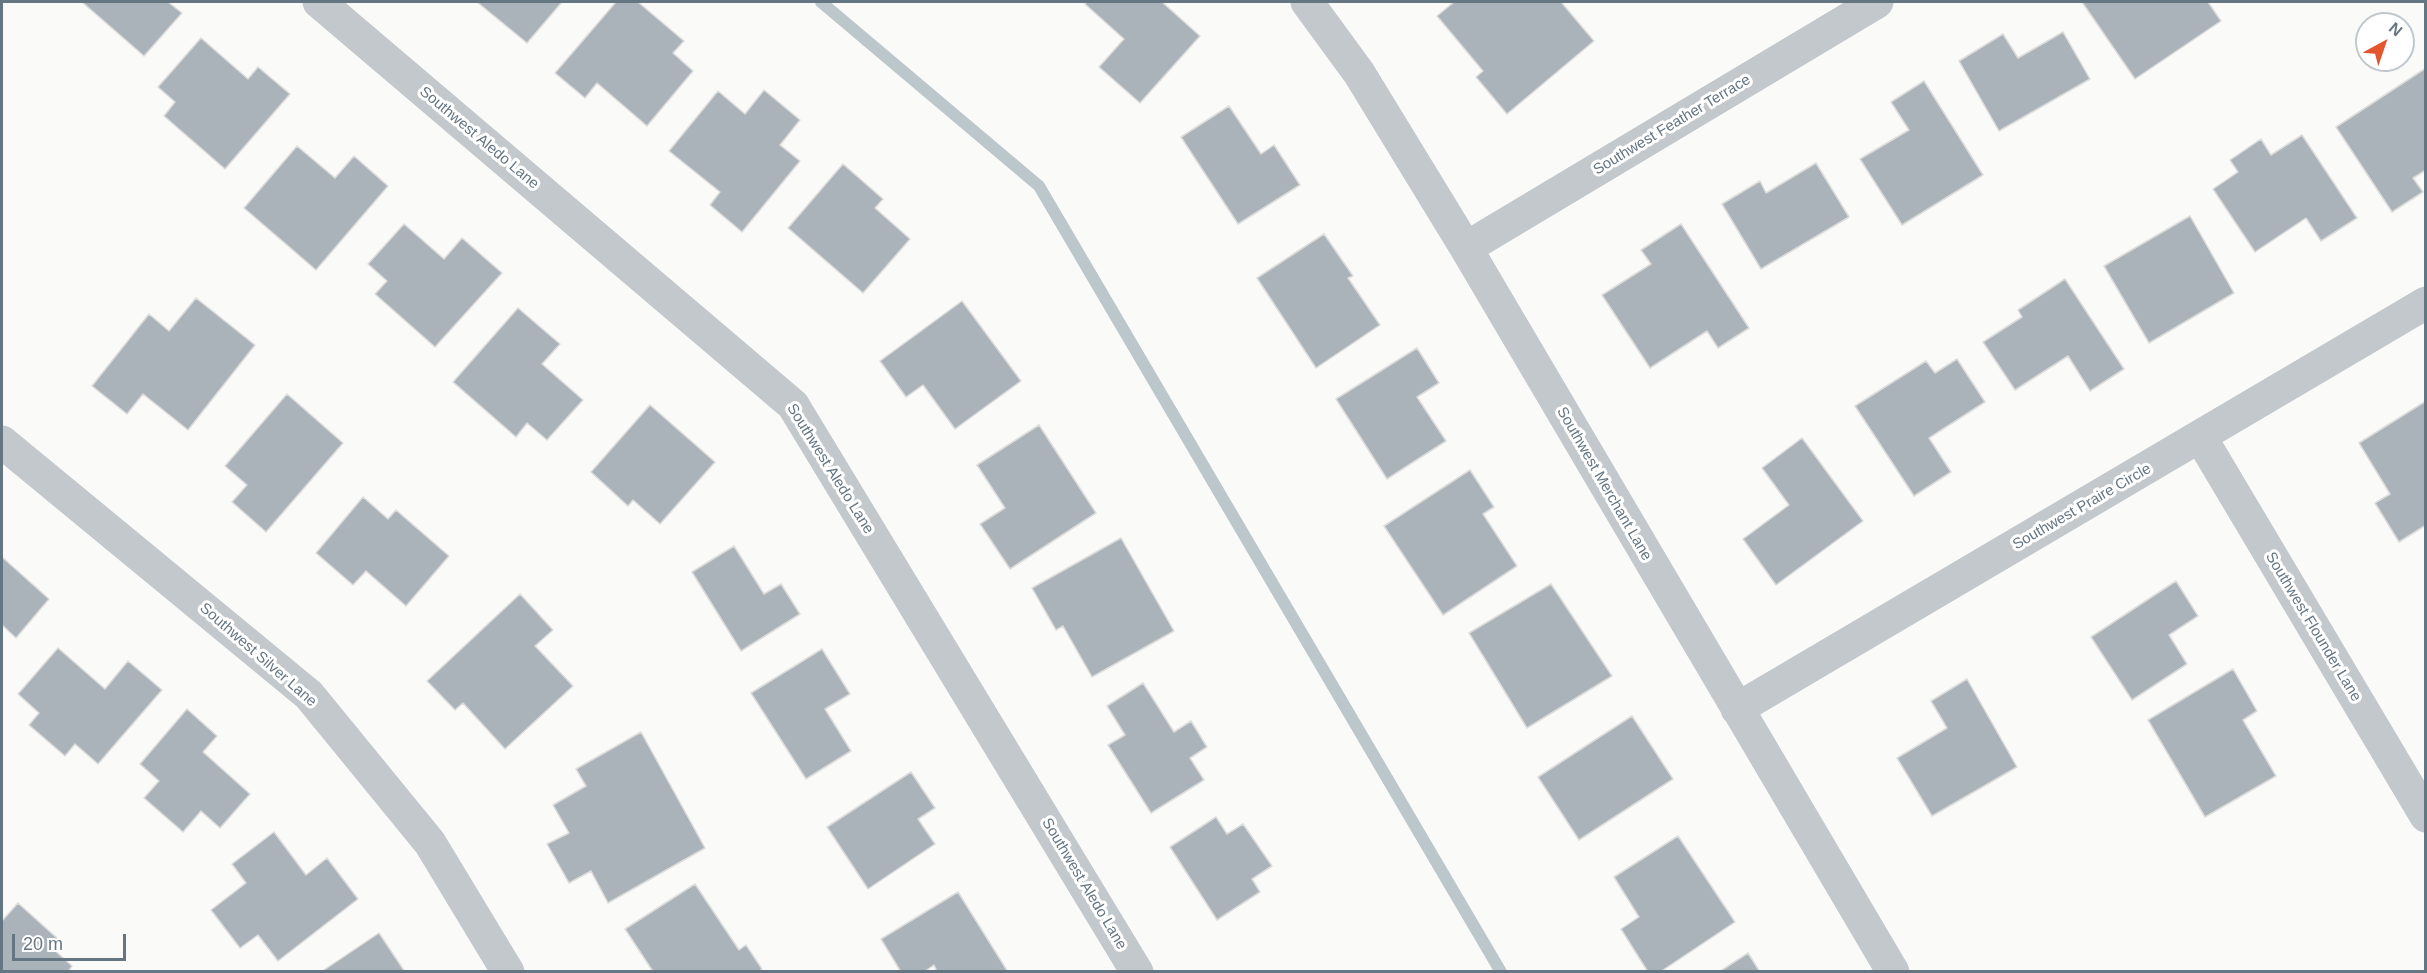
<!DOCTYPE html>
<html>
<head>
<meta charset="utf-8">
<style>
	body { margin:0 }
	#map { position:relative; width:2427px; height:973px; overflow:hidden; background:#fafaf8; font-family:Arial,sans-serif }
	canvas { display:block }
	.frame { position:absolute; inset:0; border:3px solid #657683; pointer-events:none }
	.north { position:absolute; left:2355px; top:12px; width:60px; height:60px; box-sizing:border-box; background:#fff; border:2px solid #c1c8cd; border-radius:50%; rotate:40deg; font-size:16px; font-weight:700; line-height:24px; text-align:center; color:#657683 }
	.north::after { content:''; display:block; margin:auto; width:21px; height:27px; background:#e4572e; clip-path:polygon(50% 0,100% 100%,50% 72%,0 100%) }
	.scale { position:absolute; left:12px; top:934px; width:114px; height:27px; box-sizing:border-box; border:3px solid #657683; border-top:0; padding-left:8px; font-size:18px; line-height:21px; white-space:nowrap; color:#657683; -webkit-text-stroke:4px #fff; paint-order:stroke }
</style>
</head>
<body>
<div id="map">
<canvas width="2427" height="973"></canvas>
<div class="frame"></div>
<div class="north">N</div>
<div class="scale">20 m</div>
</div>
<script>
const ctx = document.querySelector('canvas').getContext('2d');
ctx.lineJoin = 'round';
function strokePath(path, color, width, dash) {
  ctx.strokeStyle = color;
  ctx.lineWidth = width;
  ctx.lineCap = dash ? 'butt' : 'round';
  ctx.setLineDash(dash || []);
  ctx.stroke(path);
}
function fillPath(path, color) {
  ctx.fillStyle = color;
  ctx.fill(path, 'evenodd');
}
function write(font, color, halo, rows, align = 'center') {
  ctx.font = font + ' Arial,sans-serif';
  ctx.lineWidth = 6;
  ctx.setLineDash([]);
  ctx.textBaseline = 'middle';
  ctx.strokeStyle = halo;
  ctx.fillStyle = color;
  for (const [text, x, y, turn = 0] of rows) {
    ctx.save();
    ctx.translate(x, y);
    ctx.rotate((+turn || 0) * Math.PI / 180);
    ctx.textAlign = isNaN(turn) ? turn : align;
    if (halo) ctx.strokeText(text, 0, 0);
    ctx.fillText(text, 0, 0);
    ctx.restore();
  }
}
const stream = new Path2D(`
	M821 2 1039 186 1501 972`);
const building = new Path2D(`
	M82 2H168L182 13 144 56Z
	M477 2H562L527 43Z
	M616 2H638L684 41 673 53 693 71 647 126 597 83 585 98 555 73Z
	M1087 2H1162L1200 36 1140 103 1099 67 1124 39 1085 4Z
	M1454 2H1561L1594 41 1507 114 1476 77 1483 71 1437 16Z
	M2082 2H2208L2221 21 2135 79Z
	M2063 32 2090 79 1999 131 1959 61 2003 34 2018 58Z
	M201 38 248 79 258 67 290 94 225 169 164 116 175 102 158 87Z
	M2426 68V170L2413 178 2423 192 2392 212 2336 127Z
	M1924 81 1983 175 1902 225 1860 159 1909 130 1891 102Z
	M764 90 800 120 780 145 800 161 742 232 710 205 720 192 669 151 718 91 745 114Z
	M1229 106 1261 154 1274 145 1300 185 1238 224 1181 137Z
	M2302 135 2357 218 2321 241 2306 218 2255 252 2213 189 2238 172 2230 160 2261 139 2271 155Z
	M297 146 335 178 354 156 388 186 316 270 244 208Z
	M1816 163 1849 217 1761 269 1722 204 1760 181 1766 193Z
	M843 164 883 199 875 208 910 239 863 293 788 228Z
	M2190 216 2234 293 2149 343 2104 266Z
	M404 224 444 259 462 238 502 273 435 347 375 294 387 281 368 264Z
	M1681 224 1749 328 1718 348 1707 331 1650 368 1602 295 1651 264 1641 250Z
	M1324 234 1353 276 1348 278 1380 325 1316 368 1257 278Z
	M2065 279 2124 369 2090 391 2068 356 2015 390 1983 342 2022 317 2018 310Z
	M196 298 255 345 188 430 143 394 127 414 92 386 149 314 169 331Z
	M962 301 1021 381 955 429 923 385 906 397 880 361Z
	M518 308 560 344 542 364 583 400 547 440 527 423 516 437 453 382Z
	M1417 348 1439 383 1417 397 1446 441 1387 479 1336 399Z
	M1957 359 1985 402 1929 438 1951 472 1914 496 1855 406 1926 361 1935 373Z
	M287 394 343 443 266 532 232 502 247 485 225 466Z
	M2426 401V525L2399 542 2375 503 2390 494 2359 443Z
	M650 405 715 462 660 524 633 500 628 506 591 472Z
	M1039 425 1096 513 1010 569 980 524 1005 508 977 465Z
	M1802 438 1863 521 1776 585 1743 539 1789 505 1762 468Z
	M1470 470 1494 507 1483 514 1517 566 1443 615 1384 526Z
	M363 497 388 519 396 510 449 556 406 606 366 571 353 585 316 553Z
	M1121 538 1174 631 1092 677 1063 626 1056 630 1032 588Z
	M734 546 764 594 781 584 800 614 741 651 692 572Z
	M2 557 49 599 16 638 2 625Z
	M2176 581 2198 616 2169 635 2187 664 2132 700 2091 637Z
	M1551 584 1612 676 1527 728 1469 633Z
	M520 594 553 630 535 646 573 686 505 749 463 703 455 710 427 681Z
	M58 648 105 689 128 661 162 690 98 764 75 744 65 756 29 725 39 713 18 694Z
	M822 649 850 694 825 709 851 751 806 779 751 693Z
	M2233 669 2257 711 2243 720 2276 776 2205 817 2148 720Z
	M1967 679 2017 767 1932 816 1897 758 1947 728 1931 701Z
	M1143 683 1174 732 1191 721 1207 747 1190 758 1204 780 1151 813 1108 745 1125 735 1107 706Z
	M187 709 217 736 203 752 250 794 220 828 201 811 183 832 144 798 159 781 140 764Z
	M1632 716 1673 779 1579 840 1538 777Z
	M641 732 705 848 608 903 591 871 569 883 547 844 569 833 553 805 586 786 576 769Z
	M911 772 935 808 918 819 935 844 868 889 827 827Z
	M1216 817 1227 834 1243 824 1272 866 1252 879 1260 892 1217 920 1170 847Z
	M274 832 306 875 327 858 358 899 278 961 258 935 240 948 211 910 246 883 232 864Z
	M1678 836 1735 922 1660 972H1648L1621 929 1639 917 1614 877Z
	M695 884 739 950 746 945 762 969 758 972H649L652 970 625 929Z
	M958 892 1008 972H937L934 965 924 972H901L881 939Z
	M18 903 58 939 51 947 72 966 68 972H2V921Z
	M379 933 405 972H321Z
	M1748 953 1760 972H1719Z`);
const street = new Path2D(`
	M319 2 793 405 1137 972
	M1307 2 1359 73 1466 248 1893 972
	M1466 248 1877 2
	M2201 438 2426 816
	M2 442 309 695 430 843 508 972
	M1737 709 2426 303`);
const streetNames = [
	["Southwest Feather Terrace",1672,125,-31],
	["Southwest Aledo Lane",479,138,40],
	["Southwest Aledo Lane",830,469,58],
	["Southwest Merchant Lane",1604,484,60],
	["Southwest Praire Circle",2082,507,-30],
	["Southwest Flounder Lane",2313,627,59],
	["Southwest Silver Lane",258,655,41],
	["Southwest Aledo Lane",1084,884,59]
];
strokePath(stream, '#bbc7cb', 12);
fillPath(building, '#aab3b9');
strokePath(building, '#dcdcda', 1.5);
strokePath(street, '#c3c8cc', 33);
write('15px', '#657683', '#fff', streetNames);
</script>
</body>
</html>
